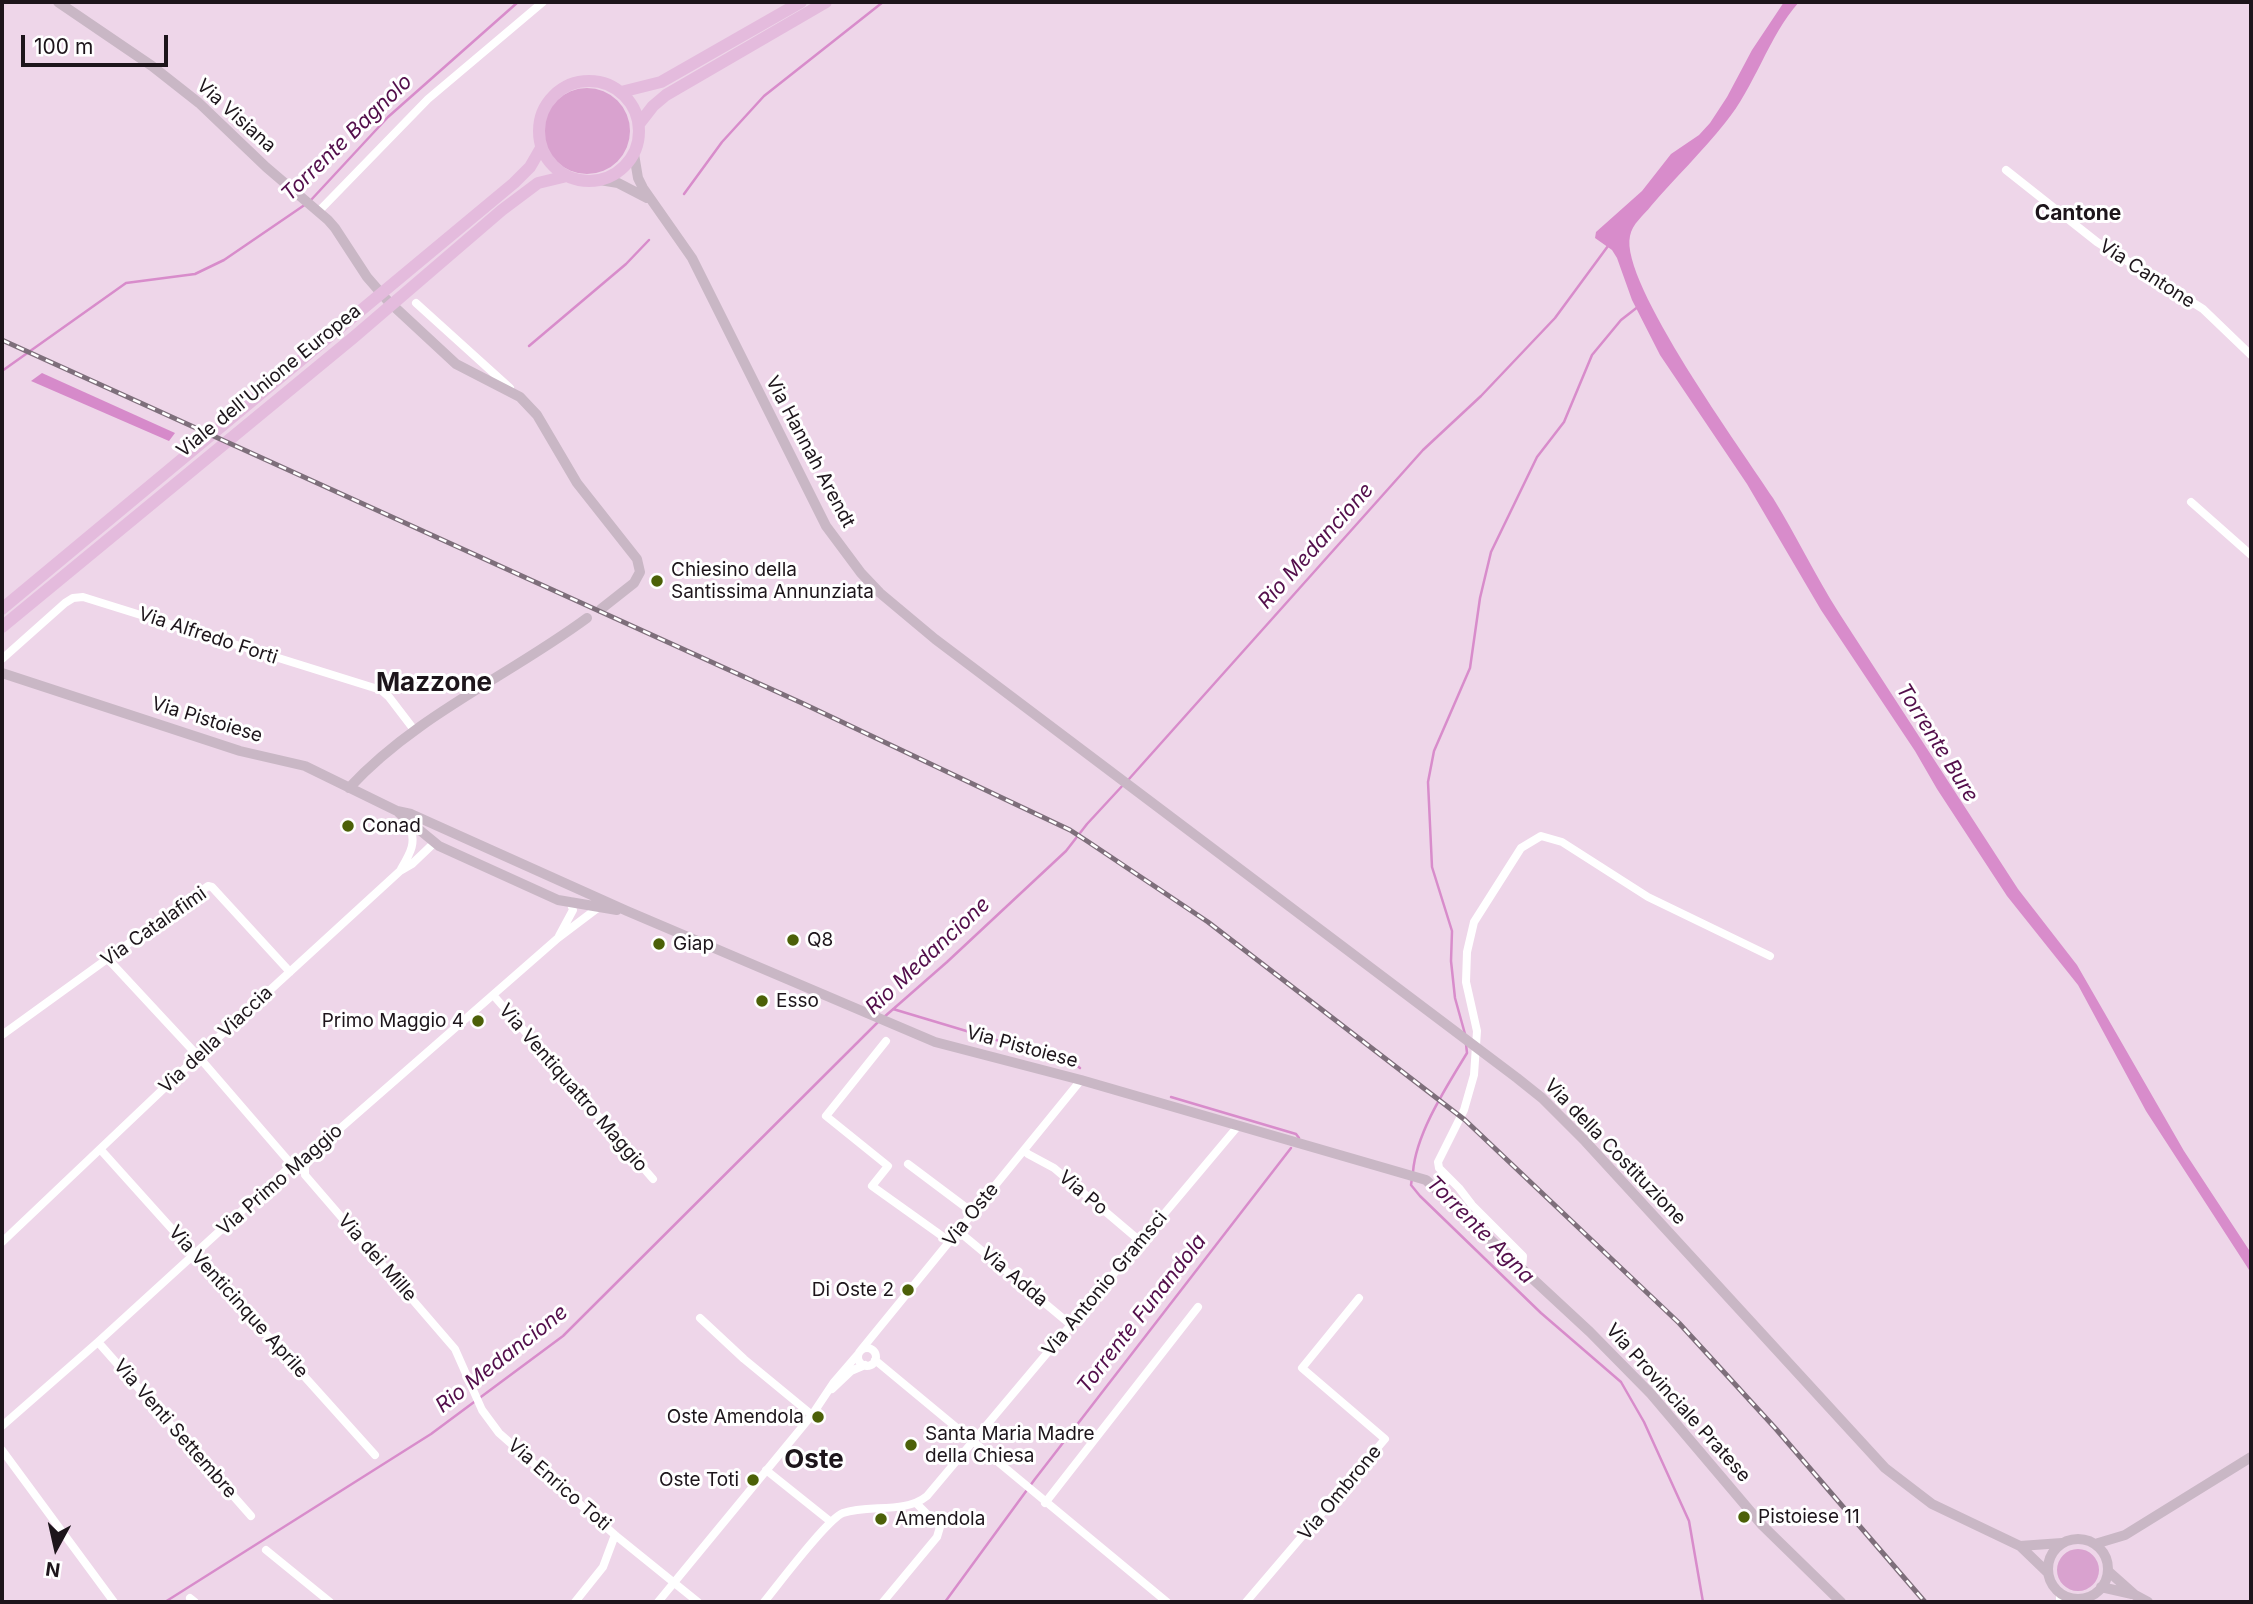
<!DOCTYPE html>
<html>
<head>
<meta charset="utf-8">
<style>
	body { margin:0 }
	#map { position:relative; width:2253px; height:1604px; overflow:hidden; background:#eed6e9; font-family:Inter,sans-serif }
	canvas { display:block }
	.frame { position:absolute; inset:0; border:4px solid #1d151b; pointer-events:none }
	.north { position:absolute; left:21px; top:1513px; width:70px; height:70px; -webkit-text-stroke:5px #fff; paint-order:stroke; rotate:188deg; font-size:19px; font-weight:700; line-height:28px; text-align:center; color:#1d151b }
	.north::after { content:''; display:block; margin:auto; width:24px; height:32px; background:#1d151b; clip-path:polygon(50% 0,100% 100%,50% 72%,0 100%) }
	.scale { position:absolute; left:21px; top:35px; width:147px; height:32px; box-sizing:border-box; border:4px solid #1d151b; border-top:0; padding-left:9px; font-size:21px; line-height:24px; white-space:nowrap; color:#1d151b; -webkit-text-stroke:5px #fff; paint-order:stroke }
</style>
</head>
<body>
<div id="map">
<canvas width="2253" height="1604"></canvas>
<div class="frame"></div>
<div class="north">N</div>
<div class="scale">100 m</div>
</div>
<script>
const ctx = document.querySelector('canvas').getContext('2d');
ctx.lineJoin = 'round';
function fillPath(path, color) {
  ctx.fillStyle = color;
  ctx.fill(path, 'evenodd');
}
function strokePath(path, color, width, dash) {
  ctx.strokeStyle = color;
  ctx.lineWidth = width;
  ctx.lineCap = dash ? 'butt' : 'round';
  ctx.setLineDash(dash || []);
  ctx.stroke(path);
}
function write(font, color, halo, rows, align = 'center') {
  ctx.font = font + ' Inter,sans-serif';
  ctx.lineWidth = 6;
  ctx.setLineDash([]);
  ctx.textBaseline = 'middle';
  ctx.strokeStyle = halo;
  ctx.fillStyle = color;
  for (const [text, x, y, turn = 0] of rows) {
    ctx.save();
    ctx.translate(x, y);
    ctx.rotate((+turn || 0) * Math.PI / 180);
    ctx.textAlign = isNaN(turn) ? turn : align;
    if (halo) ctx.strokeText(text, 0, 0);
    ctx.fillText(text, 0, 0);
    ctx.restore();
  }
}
const green = new Path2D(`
	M544 131a43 43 0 1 1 86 0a43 43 0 1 1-86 0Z
	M2057 1570a21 21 0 1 1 42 0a21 21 0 1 1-42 0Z`);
const forest = new Path2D(`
	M42 373 175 433 169 441 31 381Z`);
const water = new Path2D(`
	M1784 2H1799C1768 37 1755 87 1725 123 1702 152 1675 178 1651 206 1644 215 1632 224 1630 236 1619 282 1744 453 1773 498 1796 535 1815 575 1839 613L2018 889 2077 965 2184 1151 2251 1253V1273L2146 1111 2078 985 2007 896 1937 789 1915 751 1821 610 1747 484 1660 355 1632 300 1617 258 1612 250 1595 238 1596 232 1642 191 1671 154 1699 135 1710 123 1727 97 1752 50Z`);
const stream = new Path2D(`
	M684 194 722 142 764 96 883 2
	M311 200 388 117 518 2
	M529 346 626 264 649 240
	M2 371 126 283 195 274 224 260 306 204
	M1129 779 1423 450 1481 396 1555 318 1608 246
	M893 1009 1073 1063 1080 1068
	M883 1018 947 962 1066 851 1087 824 1124 784
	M1465 1034 1455 998 1451 961 1452 931 1432 867 1428 782 1434 751 1470 668 1480 598 1491 552 1537 457 1564 422 1592 355 1621 320 1639 306
	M1171 1097 1296 1134 1299 1138
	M1413 1172C1416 1133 1447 1086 1467 1053L1466 1044
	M1412 1178 1411 1185 1420 1196 1541 1313 1621 1382 1644 1422 1689 1521 1703 1602
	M165 1602 431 1434 563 1336 878 1022
	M945 1602 1035 1479 1291 1148`);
const street = new Path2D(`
	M2006 170 2097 242 2203 309 2251 355
	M318 212 428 99 543 2
	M416 303 510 388
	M2191 502 2251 555
	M2 659 65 603 73 598 83 597 381 690 389 697 415 731
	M401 869C410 854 418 841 408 824
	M559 936 573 910 570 901
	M107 958 198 1056 292 1165
	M494 996 653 1179
	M2 1035 208 886 212 887 290 972
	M886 1041 826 1116 888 1166 872 1186 949 1241
	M100 1149 375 1455
	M1024 1150 1028 1154 1054 1168 1140 1241
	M316 1152 305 1166V1175L455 1349 482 1410 499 1433 615 1535 698 1602
	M908 1164 972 1212
	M957 1230 1071 1325
	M2 1242 198 1056 400 871 412 864 434 843
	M1522 1270 1523 1256 1472 1205 1459 1188 1439 1168 1438 1162 1464 1110 1474 1075 1477 1031 1466 982 1467 952 1474 922 1521 848 1541 836 1562 842 1648 897 1770 956
	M700 1318 744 1359 812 1415
	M98 1342 251 1516
	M858 1357a9 9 0 1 1 18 0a9 9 0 1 1-18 0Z
	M861 1350 1081 1080
	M875 1360 1167 1602
	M832 1389 851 1371 865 1365
	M2 1426 98 1342 292 1165 320 1146 558 938 599 907
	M2 1450 114 1602
	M766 1470 831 1522
	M1045 1503 1198 1307
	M266 1550 330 1602
	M2060 1593V1602
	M190 1598 195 1602
	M575 1602 603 1567 615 1535
	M658 1602 812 1415 834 1382 859 1353
	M764 1602C778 1585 827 1519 843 1513 869 1504 905 1514 927 1496L1238 1126
	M883 1602 937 1537 940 1527 916 1503
	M1246 1602 1385 1439 1302 1368 1359 1298
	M2078 1602 2083 1599`);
const secondary = new Path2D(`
	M58 2 152 66 199 103 266 167 328 220 335 228 367 277 387 300 456 364 520 397 537 415 577 483 637 559 640 572 634 583 601 609
	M634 154 638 178 643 188 692 258 826 526 861 573 880 593 935 639 1517 1078 1542 1098 1585 1141 1885 1468 1932 1504 2020 1546 2048 1573
	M600 180 618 183 647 198
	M2 673 240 751 305 766 397 811 411 814 627 911 935 1042 1081 1080 1426 1180 1590 1332 1651 1394 1762 1525 1841 1602
	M349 788C415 716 510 675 587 618
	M399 813 439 846 558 900 617 910
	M2048 1569a30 30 0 1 1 60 0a30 30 0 1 1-60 0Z
	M2095 1544 2125 1535 2251 1457
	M2020 1546 2062 1543
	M2108 1571 2135 1595 2148 1602
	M2101 1587 2132 1594`);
const primary = new Path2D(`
	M539 131a50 50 0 1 1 100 0a50 50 0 1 1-100 0Z
	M621 92 661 82 801 2
	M639 124 653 106 666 95 826 2
	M2 609 514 183 530 167 541 148
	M2 627 354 337 502 210 538 183 567 176`);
const rail = new Path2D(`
	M2 340 804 704 1070 830 1087 841 1208 922 1465 1120 1679 1323 1776 1429 1925 1602`);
const markers = [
	[657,581,7,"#4c6008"],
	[348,826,7,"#4c6008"],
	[793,940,7,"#4c6008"],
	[659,944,7,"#4c6008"],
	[762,1001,7,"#4c6008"],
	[478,1021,7,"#4c6008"],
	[908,1290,7,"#4c6008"],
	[818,1417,7,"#4c6008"],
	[911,1445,7,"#4c6008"],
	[753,1480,7,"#4c6008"],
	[1744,1517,7,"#4c6008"],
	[881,1519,7,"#4c6008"]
];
const streetNames = [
	["Via Visiana",236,116,42],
	["Via Cantone",2147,274,33],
	["Viale dell'Unione Europea",269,381,-39],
	["Via Hannah Arendt",810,452,62],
	["Via Alfredo Forti",208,636,18],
	["Via Pistoiese",207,720,17],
	["Via Catalafimi",154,927,-35],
	["Via della Viaccia",216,1040,-43],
	["Via Pistoiese",1022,1047,15],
	["Via Ventiquattro Maggio",573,1088,49],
	["Via della Costituzione",1615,1152,46],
	["Via Primo Maggio",280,1180,-41],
	["Via Po",1083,1193,40],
	["Via Oste",971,1215,-51],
	["Via dei Mille",377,1258,49],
	["Via Adda",1014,1277,40],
	["Via Antonio Gramsci",1105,1284,-50],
	["Via Venticinque Aprile",238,1302,48],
	["Via Provinciale Pratese",1678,1403,48],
	["Via Venti Settembre",175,1429,49],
	["Via Enrico Toti",559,1485,41],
	["Via Ombrone",1340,1493,-50]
];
const poiNames = [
	["Chiesino della",671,570],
	["Santissima Annunziata",671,592],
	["Conad",362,826],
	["Q8",807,940],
	["Giap",673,944],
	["Esso",776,1001],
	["Primo Maggio 4",464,1021,"right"],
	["Di Oste 2",894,1290,"right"],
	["Oste Amendola",804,1417,"right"],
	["Santa Maria Madre",925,1434],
	["della Chiesa",925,1456],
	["Oste Toti",739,1480,"right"],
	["Pistoiese 11",1758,1517],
	["Amendola",895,1519]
];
const waterNames = [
	["Torrente Bagnolo",347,138,-44],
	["Rio Medancione",1316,546,-48],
	["Torrente Bure",1937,743,58],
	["Rio Medancione",928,956,-43],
	["Torrente Agna",1480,1230,45],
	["Torrente Funandola",1142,1314,-52],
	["Rio Medancione",502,1359,-38]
];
const neighbourhoodNames = [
	["Cantone",2078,214]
];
const districtNames = [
	["Mazzone",434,683],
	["Oste",814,1460]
];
fillPath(green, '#d9a2cf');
fillPath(forest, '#d68aca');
fillPath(water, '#d88ccb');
strokePath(stream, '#d88ccb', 2.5);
strokePath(street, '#fff', 8);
strokePath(secondary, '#c9b7c5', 10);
strokePath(primary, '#e4bbdd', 12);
strokePath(rail, '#7e6f7b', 5);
strokePath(rail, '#fff', 2.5, [8]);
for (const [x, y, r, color] of markers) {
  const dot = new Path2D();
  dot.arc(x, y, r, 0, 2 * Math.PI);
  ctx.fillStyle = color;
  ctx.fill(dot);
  strokePath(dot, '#fff', 2.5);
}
write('19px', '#1d151b', '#fff', streetNames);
write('19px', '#1d151b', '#fff', poiNames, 'left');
write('italic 21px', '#530e4b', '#fff', waterNames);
write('bold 21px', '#1d151b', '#fff', neighbourhoodNames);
write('bold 26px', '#1d151b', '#fff', districtNames);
</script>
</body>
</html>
